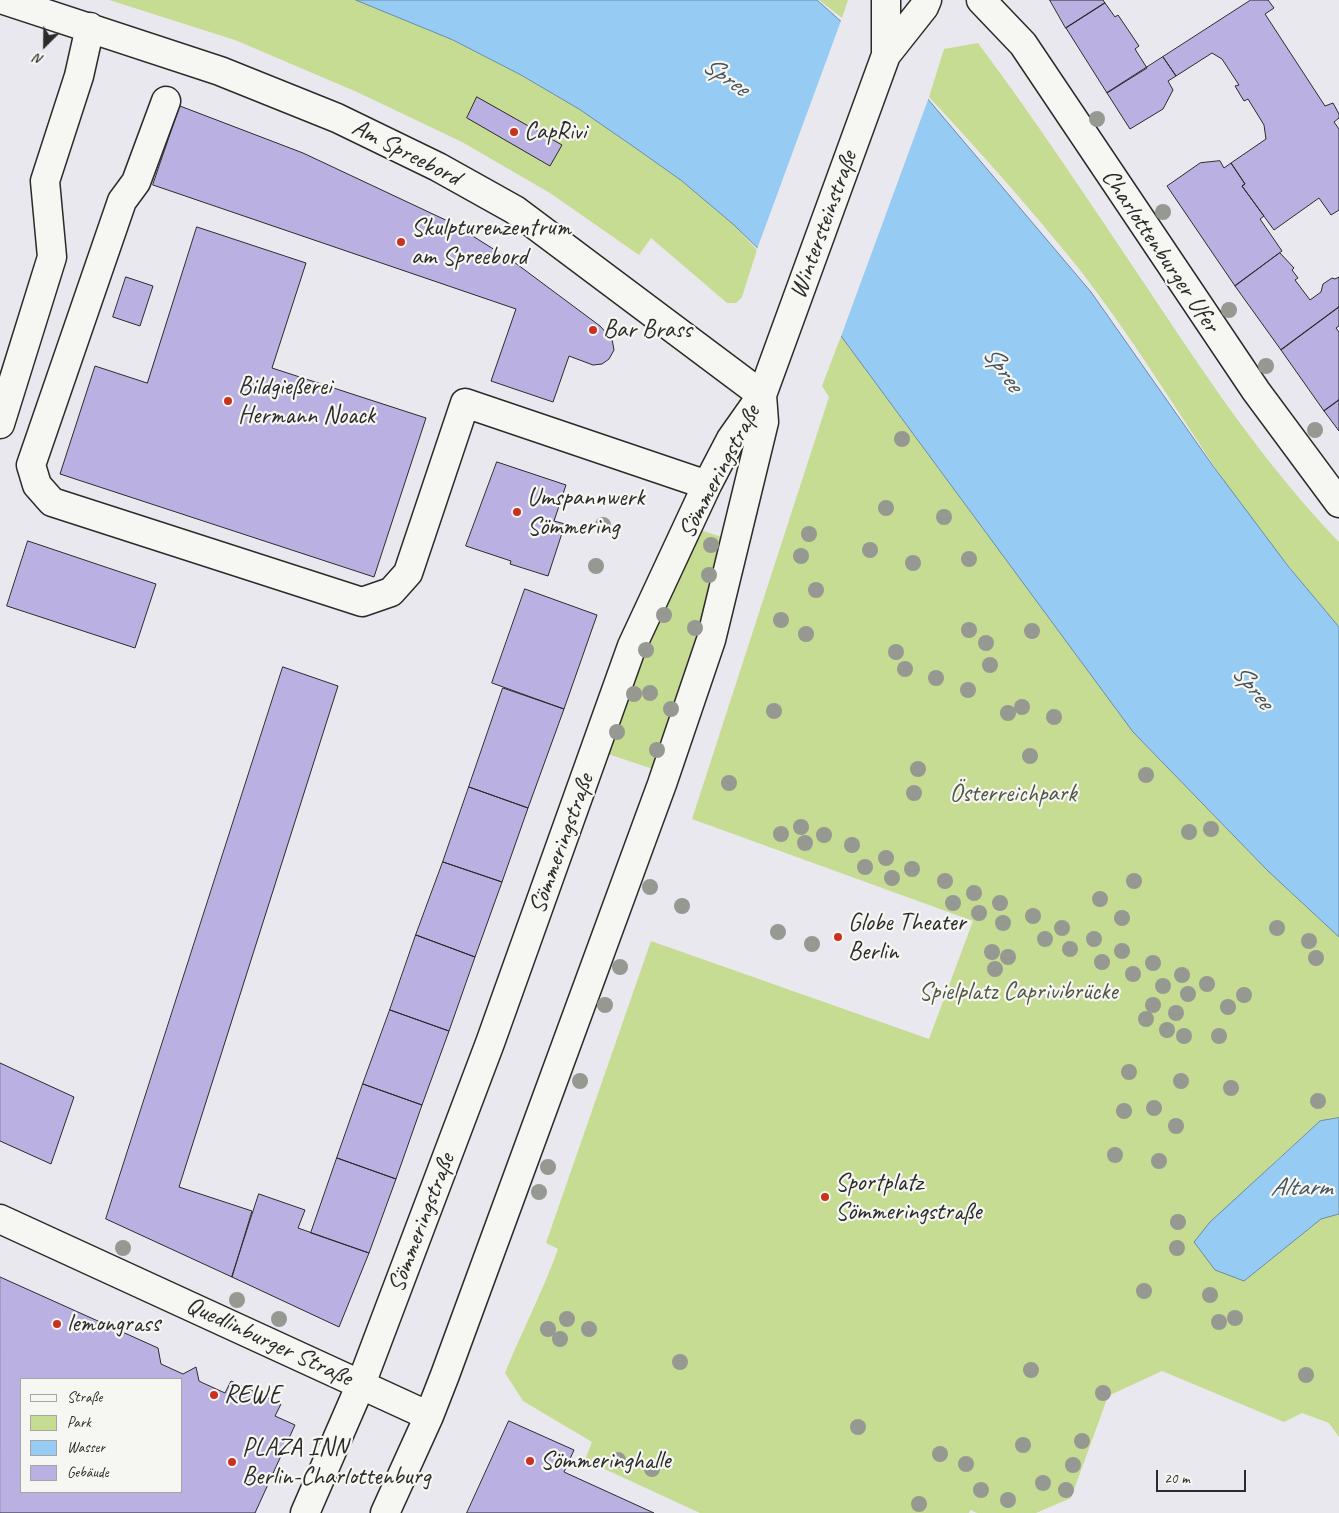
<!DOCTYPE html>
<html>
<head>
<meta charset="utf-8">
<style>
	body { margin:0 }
	#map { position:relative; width:1339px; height:1513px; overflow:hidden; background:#eae8ef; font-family:Caveat,sans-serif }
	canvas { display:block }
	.legend { position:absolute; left:20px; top:1378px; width:162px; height:115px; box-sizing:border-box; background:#f6f6f2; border:1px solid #a5a5a2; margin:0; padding:6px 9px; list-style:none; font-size:15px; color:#2b2b2b }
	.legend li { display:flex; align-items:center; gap:10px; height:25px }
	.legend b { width:25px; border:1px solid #a5a5a2 }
	.north { position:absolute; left:20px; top:20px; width:50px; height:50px; -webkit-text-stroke:4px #f6f6f2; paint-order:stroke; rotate:203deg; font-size:14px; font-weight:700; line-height:20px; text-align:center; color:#2b2b2b }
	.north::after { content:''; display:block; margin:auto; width:18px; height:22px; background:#2b2b2b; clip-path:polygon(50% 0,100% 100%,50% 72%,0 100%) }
	.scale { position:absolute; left:1156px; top:1470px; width:90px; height:22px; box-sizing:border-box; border:2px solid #2b2b2b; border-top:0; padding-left:6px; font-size:15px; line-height:18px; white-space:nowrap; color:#2b2b2b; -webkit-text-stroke:4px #f6f6f2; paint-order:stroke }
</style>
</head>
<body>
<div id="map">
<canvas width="1339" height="1513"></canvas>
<ul class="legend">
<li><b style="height:6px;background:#f6f6f2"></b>Straße</li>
<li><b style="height:14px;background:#c5dc92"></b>Park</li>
<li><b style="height:14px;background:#96cbf4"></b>Wasser</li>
<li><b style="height:14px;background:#bab0e2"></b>Gebäude</li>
</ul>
<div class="north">N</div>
<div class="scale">20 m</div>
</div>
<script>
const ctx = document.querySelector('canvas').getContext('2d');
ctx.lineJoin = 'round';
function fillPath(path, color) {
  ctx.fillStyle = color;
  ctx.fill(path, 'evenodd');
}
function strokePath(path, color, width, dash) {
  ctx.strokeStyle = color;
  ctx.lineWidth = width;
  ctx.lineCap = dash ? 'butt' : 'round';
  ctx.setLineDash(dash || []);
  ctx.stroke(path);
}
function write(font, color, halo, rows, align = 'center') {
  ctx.font = font + ' Caveat,sans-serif';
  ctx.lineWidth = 4.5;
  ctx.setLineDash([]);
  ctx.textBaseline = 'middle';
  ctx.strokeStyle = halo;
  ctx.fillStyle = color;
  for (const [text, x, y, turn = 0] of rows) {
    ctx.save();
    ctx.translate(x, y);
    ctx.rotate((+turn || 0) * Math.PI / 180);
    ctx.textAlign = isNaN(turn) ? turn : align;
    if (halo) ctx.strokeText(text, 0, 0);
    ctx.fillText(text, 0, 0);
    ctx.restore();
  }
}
const green = new Path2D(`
	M109 0H356L453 40 521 75 579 109 682 181 734 225 757 250 742 297 736 303H727L651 238 639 255 550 193 462 142 357 92 235 40Z
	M819 0H848L842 18Z
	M978 43C1037 122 1091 204 1146 286 1205 375 1264 464 1339 542V627C1295 574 1250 521 1212 463 1169 398 1128 332 1080 270 1032 210 981 153 929 97L944 49Z
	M841 336 1133 732 1268 871 1339 937V1118L1320 1121 1270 1166 1244 1281 1321 1219 1339 1214V1437L1329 1423 1302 1413 1284 1422 1162 1371 1108 1396 1071 1498 1036 1513H977L970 1510 969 1513H700L585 1460 592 1442 523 1401 505 1373C522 1331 543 1291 558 1249L546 1243 651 941 929 1039 973 921 692 819 829 397 822 386Z
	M698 529 727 539 694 661 656 770 605 753 637 659Z`);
const water = new Path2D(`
	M356 0H817L927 98 1091 292 1213 466 1288 566 1339 627V937L1268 871 1133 732 841 336 811 300 734 225 682 181 634 147 579 109 521 75 453 40Z
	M1339 1118V1214L1321 1219 1244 1281 1215 1270 1194 1242 1210 1222 1320 1121Z`);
const pier = new Path2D(`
	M842 18 929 97 840 339 809 302 756 252Z`);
const building = new Path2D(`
	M1050 0H1103L1105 3 1066 28Z
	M1251 0H1268L1274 8 1265 14 1325 106 1333 103 1339 114V118L1334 122 1339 129V210L1331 215 1319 198 1274 230 1242 186 1245 184 1231 163 1266 139 1264 125 1248 99 1244 101 1235 86 1239 85 1222 59 1212 53 1176 76 1163 57Z
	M1105 3 1115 17 1118 15 1139 46 1135 49 1147 68 1107 93 1066 28Z
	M1163 57 1176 76 1168 81 1173 90 1163 109 1130 129 1107 93Z
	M477 97 562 145 550 166 467 118Z
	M180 106 303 153 452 223 514 262 600 326 612 339 614 350 609 359 602 364 593 365 569 356 553 402 491 381 516 309 153 185Z
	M1220 161 1224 168 1231 163 1245 184 1242 186 1264 216 1260 219 1282 251 1235 286 1167 186 1200 163Z
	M197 227 306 263 272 368 426 418 374 577 60 474 95 366 147 383Z
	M1280 253 1294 268 1292 270 1298 278 1295 280 1310 300 1321 292 1323 284 1332 278 1335 279 1339 277V307L1281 350 1235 286Z
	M126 277 153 286 140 326 113 317Z
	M1339 307V326L1336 328 1339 332V400L1324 411 1281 350Z
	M1339 400V431L1324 411Z
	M497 462 566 485 554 521 565 524 548 576 510 564 511 561 466 546Z
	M28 541 156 584 135 648 7 606Z
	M525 589 597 615 564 709 492 683Z
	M283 667 338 686 179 1187 252 1211 232 1277 106 1219Z
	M503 688 564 709 528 808 469 787Z
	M469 787 528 808 502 882 443 862Z
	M443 862 502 882 475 957 416 935Z
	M416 935 475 957 449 1031 390 1010Z
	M390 1010 449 1031 422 1105 363 1084Z
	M0 1063 74 1097 51 1164 0 1141Z
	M363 1084 422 1105 396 1179 337 1158Z
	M337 1158 396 1179 369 1253 311 1233Z
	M259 1194 305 1210 298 1228 369 1253 339 1327 232 1277Z
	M0 1277 158 1348 161 1364 183 1374 196 1367 199 1381 203 1383 225 1393 231 1381 281 1404 275 1416 295 1425 255 1513H0ZM21 1379H181V1492H21Z
	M509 1421 574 1450 564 1472 654 1513H467Z`);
const minor = new Path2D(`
	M4 0 220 71 337 118 438 167 515 210 762 395
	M886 0V55
	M981 0 1023 44 1256 391 1339 503
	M166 101 136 182 122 201 31 465 37 485 52 502 362 602 391 592 408 573 465 403 707 485
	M0 424 52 257 45 181 79 76 90 27
	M0 1219 429 1416
	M305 1513 361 1384 490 1043 632 646 707 485 731 439 762 395 886 55 924 7 927 0
	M385 1513 429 1416 445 1375 662 784 711 640 764 422 762 395`);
const trees = [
	[1097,119],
	[1163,212],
	[1229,310],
	[1266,366],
	[1315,430],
	[902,439],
	[886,508],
	[944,517],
	[603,525],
	[809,534],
	[711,545],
	[870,550],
	[801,556],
	[969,559],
	[913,563],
	[596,566],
	[709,575],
	[816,590],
	[664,615],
	[781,620],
	[695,628],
	[969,630],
	[1032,631],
	[806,634],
	[986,643],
	[646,650],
	[896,652],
	[990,665],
	[905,669],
	[936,678],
	[968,690],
	[650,693],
	[634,694],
	[1022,707],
	[671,709],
	[774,711],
	[1008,713],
	[1054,717],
	[617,732],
	[657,750],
	[1030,756],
	[918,769],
	[1146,775],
	[729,783],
	[914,793],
	[801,827],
	[1211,829],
	[1189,832],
	[781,834],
	[824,835],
	[805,843],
	[852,845],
	[886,858],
	[865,867],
	[912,869],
	[892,878],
	[945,881],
	[1134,881],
	[650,887],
	[974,893],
	[1100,899],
	[953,903],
	[1000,903],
	[682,906],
	[979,913],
	[1033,916],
	[1122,918],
	[1003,923],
	[1062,928],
	[1277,928],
	[778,932],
	[1045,939],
	[1094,939],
	[1309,941],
	[812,944],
	[1070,949],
	[1122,951],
	[992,952],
	[1008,957],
	[1316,958],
	[1102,962],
	[1153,963],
	[620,967],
	[995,969],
	[1133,974],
	[1182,975],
	[1207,984],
	[1163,986],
	[1188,994],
	[1244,995],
	[605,1005],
	[1153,1005],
	[1228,1007],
	[1176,1013],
	[1146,1019],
	[1167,1030],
	[1184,1036],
	[1219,1036],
	[1129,1072],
	[580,1081],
	[1181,1081],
	[1231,1088],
	[1318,1101],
	[1154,1108],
	[1124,1111],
	[1176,1126],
	[1115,1155],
	[1159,1161],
	[548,1167],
	[539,1192],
	[1178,1222],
	[123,1248],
	[1177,1248],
	[1144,1291],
	[1210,1295],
	[237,1300],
	[1235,1318],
	[279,1319],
	[567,1319],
	[1219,1322],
	[548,1329],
	[589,1329],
	[560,1339],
	[680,1362],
	[1031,1370],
	[1306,1375],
	[1103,1393],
	[858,1427],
	[1082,1441],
	[1023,1445],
	[940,1454],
	[618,1460],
	[966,1464],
	[1073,1465],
	[652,1469],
	[1043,1483],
	[981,1490],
	[1066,1490],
	[1008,1500],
	[919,1504]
];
const markers = [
	[514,132,5,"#c8321e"],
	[401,242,5,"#c8321e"],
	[593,330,5,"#c8321e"],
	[228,401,5,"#c8321e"],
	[517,512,5,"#c8321e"],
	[838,937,5,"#c8321e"],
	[825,1197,5,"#c8321e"],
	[57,1324,5,"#c8321e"],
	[214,1395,5,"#c8321e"],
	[530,1461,5,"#c8321e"],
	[232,1462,5,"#c8321e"]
];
const poiNames = [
	["CapRivi",524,132],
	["Skulpturenzentrum",411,228],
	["am Spreebord",411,257],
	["Bar Brass",603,330],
	["Bildgießerei",238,387],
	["Hermann Noack",238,416],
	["Umspannwerk",527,498],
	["Sömmering",527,527],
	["Globe Theater",848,923],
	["Berlin",848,952],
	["Sportplatz",835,1183],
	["Sömmeringstraße",835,1212],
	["lemongrass",67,1324],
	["REWE",224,1395],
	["PLAZA INN",242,1448],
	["Berlin-Charlottenburg",242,1477],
	["Sömmeringhalle",540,1461]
];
const streetNames = [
	["Am Spreebord",406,153,27],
	["Wintersteinstraße",824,225,-70],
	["Charlottenburger Ufer",1160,251,56],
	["Sömmeringstraße",720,472,-62],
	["Sömmeringstraße",562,844,-70],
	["Sömmeringstraße",422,1223,-69],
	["Quedlinburger Straße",269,1342,25]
];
const parkNames = [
	["Österreichpark",1013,794],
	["Spielplatz Caprivibrücke",1018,992]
];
const waterNames = [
	["Spree",725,77,35],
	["Spree",1002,369,54],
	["Spree",1252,687,51],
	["Altarm",1301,1188]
];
fillPath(green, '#c5dc92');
fillPath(water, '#96cbf4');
strokePath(water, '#6b8ba4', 1);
fillPath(pier, '#eae8ef');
fillPath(building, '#bab0e2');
strokePath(building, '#2b2b2b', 1);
strokePath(minor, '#2b2b2b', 31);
strokePath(minor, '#f6f6f2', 28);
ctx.fillStyle = '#969892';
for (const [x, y] of trees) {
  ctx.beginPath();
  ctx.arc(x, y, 8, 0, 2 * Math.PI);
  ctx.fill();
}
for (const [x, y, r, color] of markers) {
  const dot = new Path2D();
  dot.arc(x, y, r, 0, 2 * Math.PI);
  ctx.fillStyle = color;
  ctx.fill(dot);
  strokePath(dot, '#f6f6f2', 2);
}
write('25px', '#2b2b2b', '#f6f6f2', poiNames, 'left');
write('25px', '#2b2b2b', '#f6f6f2', streetNames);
write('25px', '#525745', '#f6f6f2', parkNames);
write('italic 26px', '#46535d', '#f6f6f2', waterNames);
</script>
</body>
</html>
